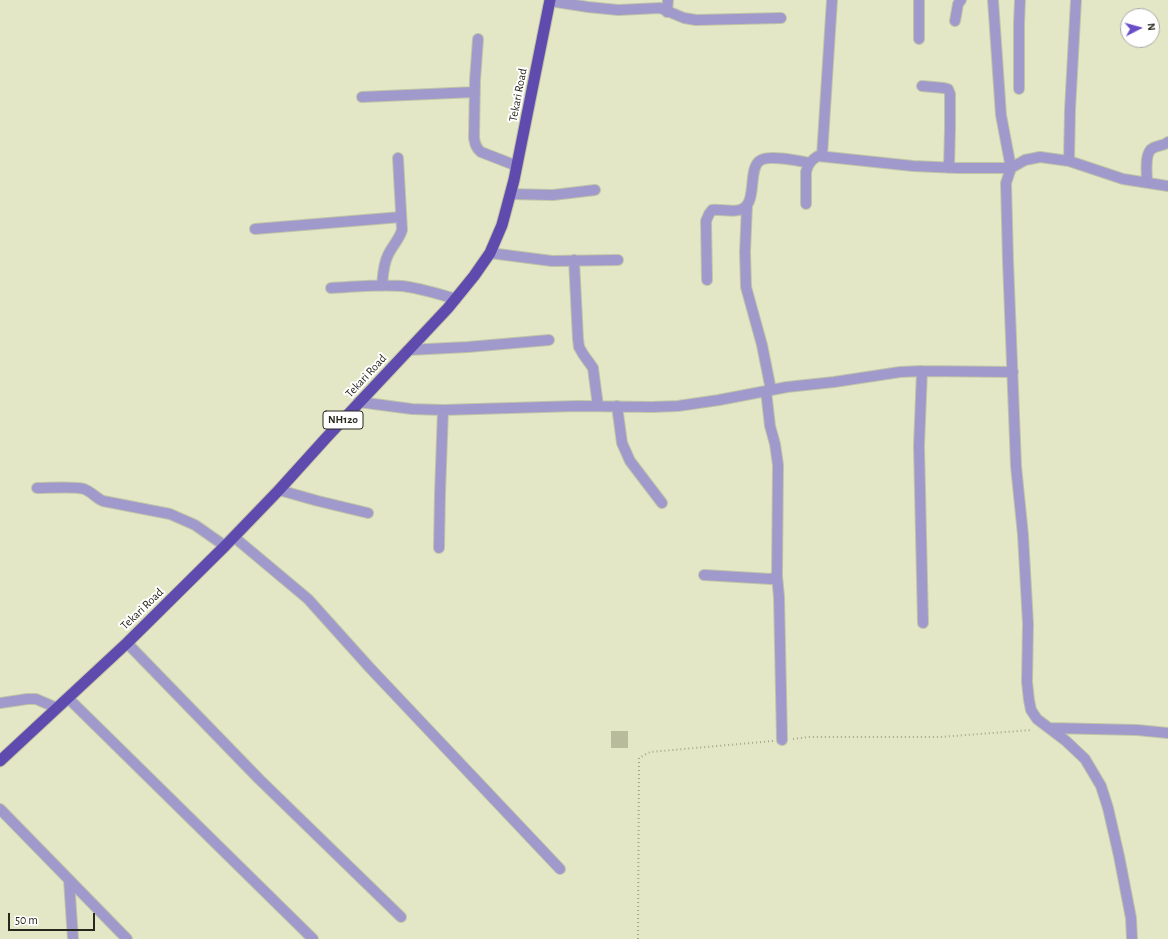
<!DOCTYPE html>
<html>
<head>
<meta charset="utf-8">
<style>
	body { margin:0 }
	#map { position:relative; width:1168px; height:939px; overflow:hidden; background:#e3e7c6; font-family:"Alegreya Sans",sans-serif }
	canvas { display:block }
	.north { position:absolute; left:1120px; top:8px; width:40px; height:40px; box-sizing:border-box; background:#fff; border:1px solid #a9a9a4; border-radius:50%; rotate:84deg; font-size:11px; font-weight:700; line-height:16px; text-align:center; color:#27281b }
	.north::after { content:''; display:block; margin:auto; width:14px; height:18px; background:#6a4ec7; clip-path:polygon(50% 0,100% 100%,50% 72%,0 100%) }
	.scale { position:absolute; left:8px; top:913px; width:87px; height:18px; box-sizing:border-box; border:2px solid #27281b; border-top:0; padding-left:5px; font-size:12px; line-height:14px; white-space:nowrap; color:#27281b; -webkit-text-stroke:3px #fff; paint-order:stroke }
</style>
</head>
<body>
<div id="map">
<canvas width="1168" height="939"></canvas>
<div class="north">N</div>
<div class="scale">50 m</div>
</div>
<script>
const ctx = document.querySelector('canvas').getContext('2d');
ctx.lineJoin = 'round';
function fillPath(path, color) {
  ctx.fillStyle = color;
  ctx.fill(path, 'evenodd');
}
function strokePath(path, color, width, dash) {
  ctx.strokeStyle = color;
  ctx.lineWidth = width;
  ctx.lineCap = dash ? 'butt' : 'round';
  ctx.setLineDash(dash || []);
  ctx.stroke(path);
}
function write(font, color, halo, rows, align = 'center') {
  ctx.font = font + ' "Alegreya Sans",sans-serif';
  ctx.lineWidth = 4;
  ctx.setLineDash([]);
  ctx.textBaseline = 'middle';
  ctx.strokeStyle = halo;
  ctx.fillStyle = color;
  for (const [text, x, y, turn = 0] of rows) {
    ctx.save();
    ctx.translate(x, y);
    ctx.rotate((+turn || 0) * Math.PI / 180);
    ctx.textAlign = isNaN(turn) ? turn : align;
    if (halo) ctx.strokeText(text, 0, 0);
    ctx.fillText(text, 0, 0);
    ctx.restore();
  }
}
const building = new Path2D(`
	M611 731H628V748H611Z`);
const path = new Path2D(`
	M793 739 808 737H940L1032 730
	M638 939 639 758 650 752 773 741`);
const minor = new Path2D(`
	M550 1 588 7 618 10 660 8 684 18 696 20 781 18
	M667 12 668 0
	M955 21 958 4 961 0
	M478 39 475 80 474 138C475 144 476 148 481 152L517 166
	M919 39V0
	M922 86 944 88 948 89 950 94V128L949 168
	M1019 89V24L1020 0
	M362 97 475 92
	M822 156 832 0
	M1069 161 1070 110 1076 0
	M1147 182C1147 174 1144 152 1153 148 1158 145 1164 146 1168 142
	M510 194 553 195 595 190
	M806 204V172C808 164 811 160 818 156L913 166 958 168H1011L1001 115 993 0
	M747 205 745 252 746 287 762 345 771 390
	M255 229 401 217
	M490 253 552 261 618 260
	M574 260 578 339 579 347 583 354 593 368 598 406
	M707 280 706 221 709 214 712 210C721 209 735 213 742 209 758 202 747 167 761 160 771 155 799 161 810 163
	M382 286C383 275 383 265 388 255 392 246 399 240 402 230L398 158
	M331 288C354 287 378 284 402 286 420 288 438 294 456 299
	M408 350 468 347 549 340
	M922 371 919 446 923 623
	M359 402 412 409 443 410 577 406 652 407 678 406 719 400 787 387 834 382 900 372 922 371 1013 372
	M617 406 622 443 630 461 662 503
	M37 488C48 488 76 486 84 489 92 492 96 498 103 501L170 514 195 525 225 546
	M279 490 318 501 368 513
	M234 537 308 599 370 668 560 869
	M439 548 440 493 443 410
	M704 575 771 579 777 576 778 465 775 444 770 426 766 391
	M777 576 779 597 782 740
	M127 643 259 779 401 917
	M68 698 313 939
	M0 703 27 699H36L57 708
	M1050 728 1137 730 1168 733
	M0 809 127 939
	M69 880 73 939
	M1132 939 1131 918 1119 856 1108 808 1101 786 1085 759 1066 741 1037 719 1031 710 1029 700 1027 682 1028 624 1023 535 1016 466 1008 261 1006 183 1011 168 1025 160 1040 157 1069 161 1123 179 1168 186`);
const trunk = new Path2D(`
	M0 761 127 643 225 546 279 490 326 438 448 308 474 276 490 253 502 225 514 180 550 0`);
const shields = [
	[343,420,40]
];
const shieldNames = [
	["NH120",343,420]
];
const streetNames = [
	["Tekari Road",518,95,-79],
	["Tekari Road",366,376,-47],
	["Tekari Road",142,609,-44]
];
fillPath(building, '#b8bc9c');
strokePath(minor, '#c1c5a7', 12);
strokePath(trunk, '#c1c5a7', 13);
strokePath(path, '#a3a68c', 2, [1, 3]);
strokePath(minor, '#9f99cc', 10);
strokePath(trunk, '#5f4aae', 11);
for (const [x, y, w] of shields) {
  const box = new Path2D();
  box.roundRect(x - w / 2, y - 9, w, 18, 3);
  ctx.fillStyle = '#fff';
  ctx.fill(box);
  strokePath(box, '#27281b', 1);
}
write('bold 11px', '#27281b', null, shieldNames);
write('12px', '#27281b', '#fff', streetNames);
</script>
</body>
</html>
